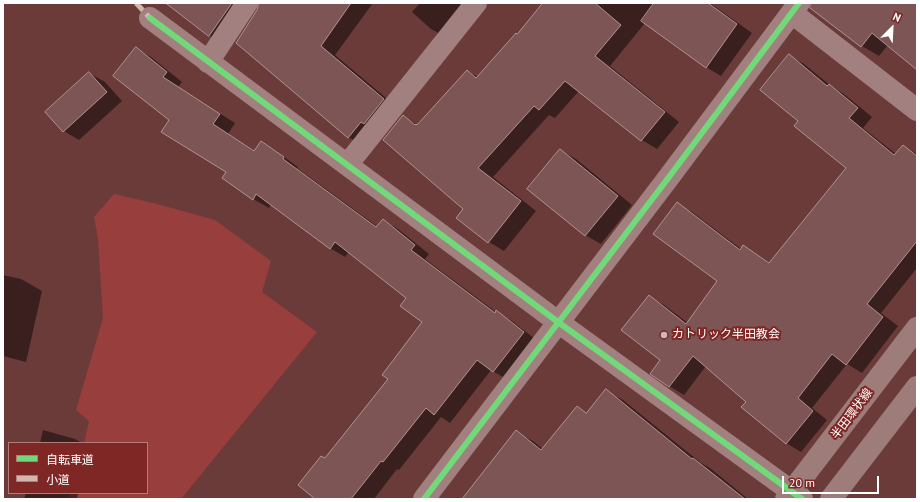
<!DOCTYPE html>
<html>
<head>
<meta charset="utf-8">
<style>
	body { margin:0 }
	#map { position:relative; width:920px; height:502px; overflow:hidden; background:#6b3b39; font-family:"PT Sans","Noto Sans JP",sans-serif }
	canvas { display:block }
	.frame { position:absolute; inset:0; border:4px solid #fff; pointer-events:none }
	.legend { position:absolute; left:8px; top:442px; width:140px; height:52px; box-sizing:border-box; background:#7f2725; border:1px solid #b27d7c; margin:0; padding:5px 7px; list-style:none; font-size:12px; color:#fff }
	.legend li { display:flex; align-items:center; gap:8px; height:20px }
	.legend b { width:20px; border:1px solid #b27d7c }
	.north { position:absolute; left:872px; top:8px; width:40px; height:40px; -webkit-text-stroke:3px #7f2725; paint-order:stroke; rotate:24deg; font-size:11px; font-weight:700; line-height:16px; text-align:center; color:#fff }
	.north::after { content:''; display:block; margin:auto; width:14px; height:18px; background:#fff; clip-path:polygon(50% 0,100% 100%,50% 72%,0 100%) }
	.scale { position:absolute; left:782px; top:476px; width:97px; height:18px; box-sizing:border-box; border:2px solid #fff; border-top:0; padding-left:5px; font-size:12px; line-height:14px; white-space:nowrap; color:#fff; -webkit-text-stroke:3px #7f2725; paint-order:stroke }
</style>
</head>
<body>
<div id="map">
<canvas width="920" height="502"></canvas>
<div class="frame"></div>
<ul class="legend">
<li><b style="height:5px;background:#71d979"></b>自転車道</li>
<li><b style="height:5px;background:#d1b7ad"></b>小道</li>
</ul>
<div class="north">N</div>
<div class="scale">20 m</div>
</div>
<script>
const ctx = document.querySelector('canvas').getContext('2d');
ctx.lineJoin = 'round';
function fillPath(path, color) {
  ctx.fillStyle = color;
  ctx.fill(path, 'evenodd');
}
function strokePath(path, color, width, dash) {
  ctx.strokeStyle = color;
  ctx.lineWidth = width;
  ctx.lineCap = dash ? 'butt' : 'round';
  ctx.setLineDash(dash || []);
  ctx.stroke(path);
}
function write(font, color, halo, rows, align = 'center') {
  ctx.font = font + ' "PT Sans","Noto Sans JP",sans-serif';
  ctx.lineWidth = 4;
  ctx.setLineDash([]);
  ctx.textBaseline = 'middle';
  ctx.strokeStyle = halo;
  ctx.fillStyle = color;
  for (const [text, x, y, turn = 0] of rows) {
    ctx.save();
    ctx.translate(x, y);
    ctx.rotate((+turn || 0) * Math.PI / 180);
    ctx.textAlign = isNaN(turn) ? turn : align;
    if (halo) ctx.strokeText(text, 0, 0);
    ctx.fillText(text, 0, 0);
    ctx.restore();
  }
}
const green = new Path2D(`
	M114 194 157 204 215 220 271 261 262 292 317 332 181 499H68L70 493H147V443H84L89 421 76 410 103 318 98 239 94 217Z`);
const shadow = new Path2D(`
	M170 3H235L225 44 210 36 169 4Z
	M285 3H373L335 55 398 108 364 146 348 137Z
	M420 3H477L447 38 431 29 412 12Z
	M544 3H710L752 33 721 76 706 67 645 23 610 66 679 122 657 149 642 140 579 91 555 118 549 115 493 177 536 211 504 251 489 242 403 117 418 125 467 71 478 77 517 35Z
	M830 3H917V68L888 45 879 56 862 46 821 15Z
	M136 48 151 57 182 82 178 87 235 123 228 134 255 151 261 142 276 151 298 167 297 168 378 227 383 220 398 229 429 254 425 259 496 312 512 321 539 342 508 380 491 370 450 423 441 417 399 470 397 469 374 499H317L325 459 389 379 424 322 407 298 349 252 345 257 330 248 271 204 269 208 253 199 228 172 170 120Z
	M789 56 804 64 831 86 844 94 872 117 863 128 896 154 903 146 917 154V268L881 313 898 326 862 373 847 364 812 408 827 420 801 452 786 443 747 402 706 366 684 395 669 386 662 360 649 296 664 305 688 323 718 281 677 204 692 212 741 249 744 246 770 263 848 168 800 121Z
	M89 73 105 82 122 101 79 140 64 131Z
	M560 150 576 159 632 205 601 244 585 235Z
	M3 275 21 279 42 291 26 362 3 356Z
	M606 391 623 400 701 463 710 468 748 499H463L516 432 533 441 543 449 577 408 587 414Z
	M43 430 75 439 82 443H40Z
	M26 493H78L77 499H24Z`);
const building = new Path2D(`
	M166 3H232L209 36Z
	M259 3H351L321 46 384 99 364 124 361 122 348 138 236 43 257 10Z
	M543 3H595L621 25 595 56 665 112 641 141 565 81 539 110 534 106 478 168 521 201 488 243 456 218 463 209 383 140 403 115 415 125 416 124 417 125 467 70 476 78 516 33 517 34Z
	M654 3H708L737 24 706 68 641 21Z
	M811 3H917V70L872 33 861 47 810 8Z
	M136 47 167 72 163 77 220 114 213 124 254 151 261 141 284 157 283 159 376 227 383 219 415 245 411 250 495 313 496 310 524 332 493 372 477 360 434 415 426 408 383 462 381 461 351 499H315L298 485 321 456 325 458 388 379 382 375 422 322 400 306 406 298 335 242 330 249 256 194 253 200 222 178 226 172 161 132 169 120 113 76Z
	M789 54 827 86 829 84 858 108 849 118 894 155 903 145 917 156V241L867 304 883 317 846 365 832 354 798 398 813 411 786 444 741 407 746 402 693 356 669 387 650 374 660 360 621 330 649 295 686 324 717 281 653 234 677 202 740 250 743 245 769 263 846 168 794 126 798 121 760 90Z
	M89 72 107 92 63 132 45 112Z
	M560 149 618 196 585 236 527 189Z
	M606 389 692 459 693 458 745 499H462L516 430 541 450 577 406 586 413Z`);
const street = new Path2D(`
	M792 13 917 110
	M150 18 558 322 802 499
	M208 62 247 3
	M347 165 476 3
	M424 499 669 177 799 3`);
const secondary = new Path2D(`
	M786 499 917 328
	M831 499 917 387`);
const quiet = new Path2D(`
	M136 3 150 18`);
const cycleway = new Path2D(`
	M150 18 558 322 802 499
	M424 499 669 177 799 3`);
const markers = [
	[664,335,4,"#cbbaba"]
];
const poiNames = [
	["カトリック半田教会",672,335]
];
const streetNames = [
	["半田環状線",852,414,-53]
];
fillPath(green, '#983e3c');
fillPath(shadow, '#0007');
fillPath(building, '#7c5554');
strokePath(building, '#b09392', 1);
strokePath(street, '#a1807f', 22);
strokePath(secondary, '#9d7c7a', 22);
strokePath(quiet, '#d1b7ad', 5, [10, 5]);
strokePath(cycleway, '#71d979', 6);
for (const [x, y, r, color] of markers) {
  const dot = new Path2D();
  dot.arc(x, y, r, 0, 2 * Math.PI);
  ctx.fillStyle = color;
  ctx.fill(dot);
  strokePath(dot, '#7f2725', 1.5);
}
write('12px', '#fff', '#7f2725', poiNames, 'left');
write('12px', '#fff', '#7f2725', streetNames);
</script>
</body>
</html>
